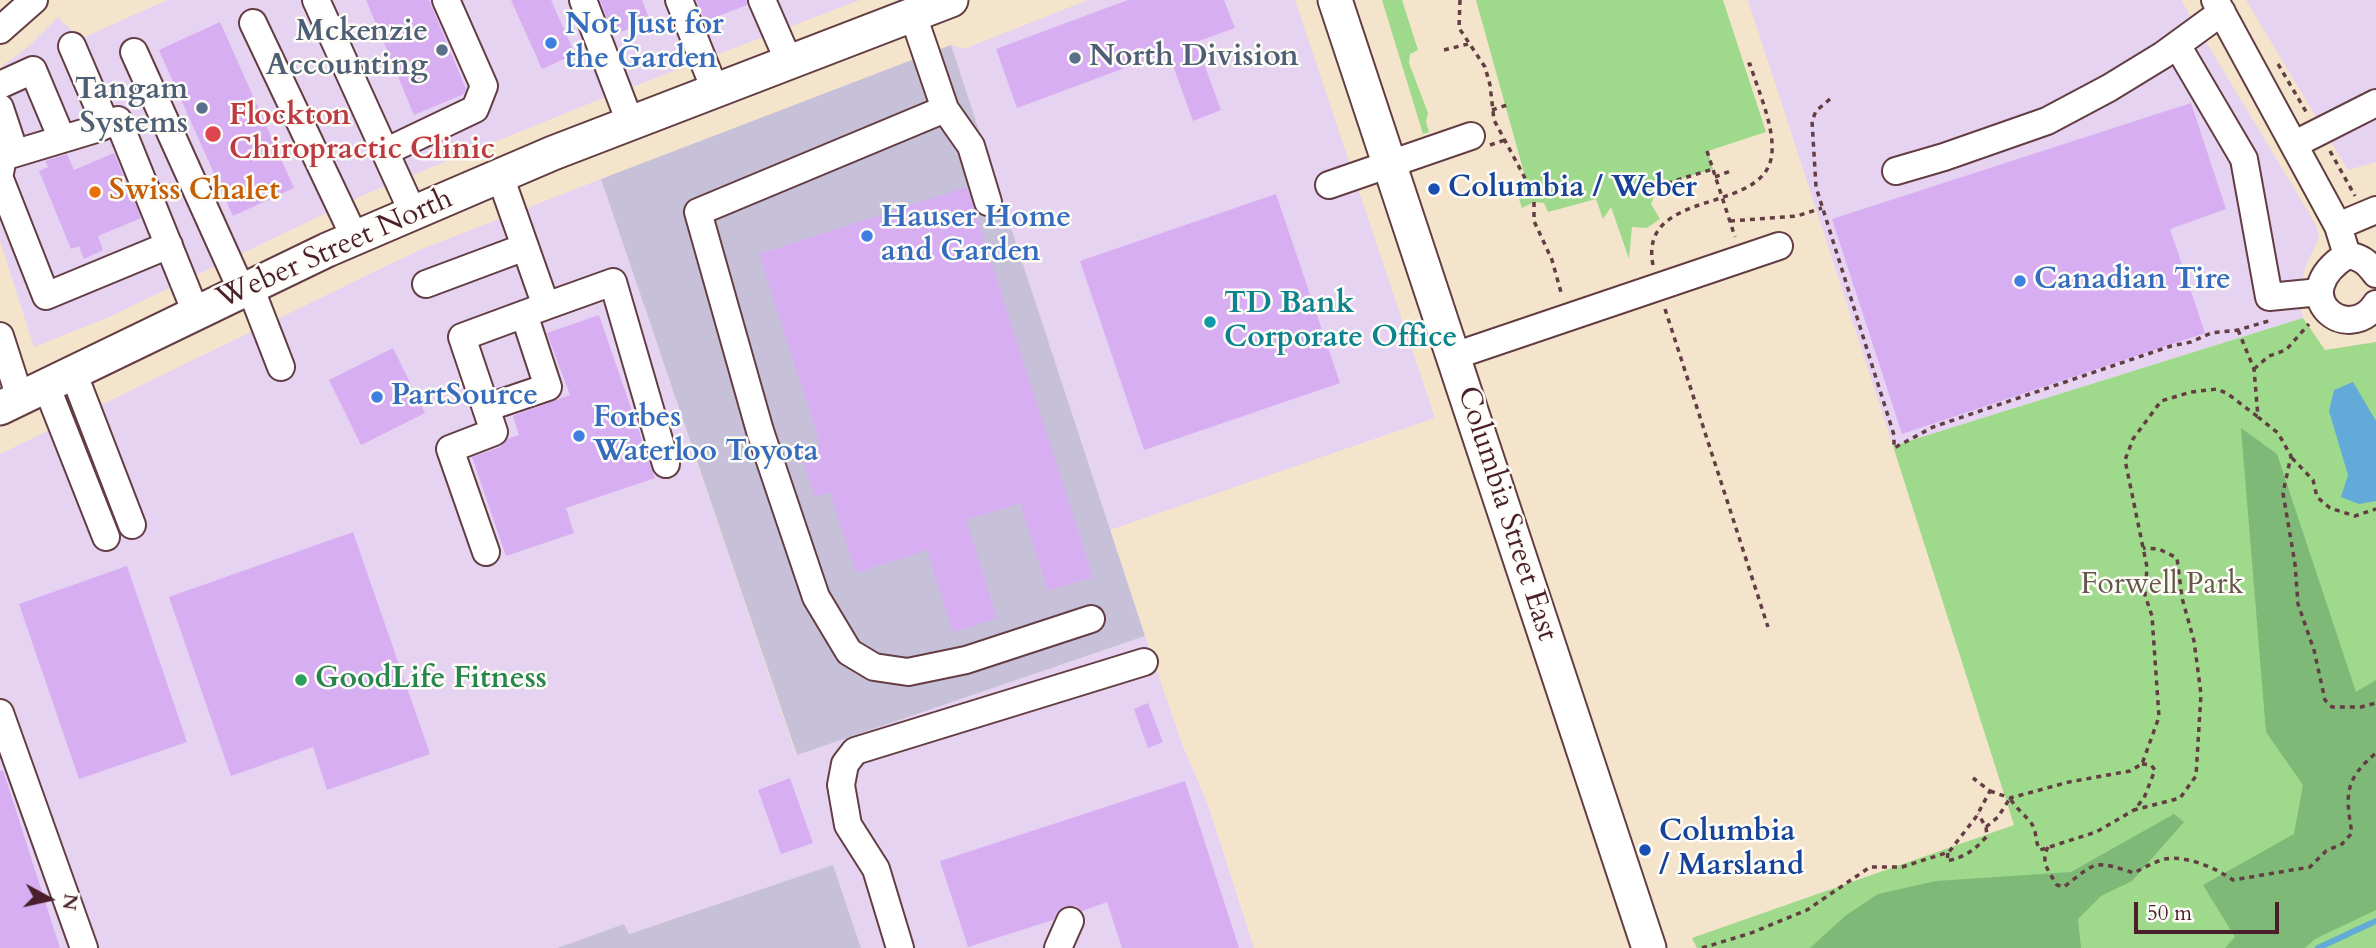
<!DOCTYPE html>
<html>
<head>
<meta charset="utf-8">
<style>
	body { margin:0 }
	#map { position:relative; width:2376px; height:948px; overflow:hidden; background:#f5e4cc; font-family:Cardo,serif }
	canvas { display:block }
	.north { position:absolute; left:14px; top:864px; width:70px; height:70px; -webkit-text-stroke:5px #fdfcf7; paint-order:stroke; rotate:98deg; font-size:19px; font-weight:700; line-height:28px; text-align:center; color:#4a1f2b }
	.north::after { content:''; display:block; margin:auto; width:24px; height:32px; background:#4a1f2b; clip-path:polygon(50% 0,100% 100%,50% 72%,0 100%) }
	.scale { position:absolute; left:2134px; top:902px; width:145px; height:32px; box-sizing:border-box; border:4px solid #4a1f2b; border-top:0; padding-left:9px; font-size:21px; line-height:24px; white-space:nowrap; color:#4a1f2b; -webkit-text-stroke:5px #fdfcf7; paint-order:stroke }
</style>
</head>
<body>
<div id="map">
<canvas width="2376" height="948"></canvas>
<div class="north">N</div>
<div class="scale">50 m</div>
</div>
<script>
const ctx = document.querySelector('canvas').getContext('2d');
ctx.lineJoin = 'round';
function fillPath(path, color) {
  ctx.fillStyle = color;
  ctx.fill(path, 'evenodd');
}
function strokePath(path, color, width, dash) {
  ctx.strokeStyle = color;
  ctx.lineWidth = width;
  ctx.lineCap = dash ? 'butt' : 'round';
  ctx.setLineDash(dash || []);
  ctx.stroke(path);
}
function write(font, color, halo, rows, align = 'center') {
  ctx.font = font + ' Cardo,serif';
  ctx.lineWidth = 5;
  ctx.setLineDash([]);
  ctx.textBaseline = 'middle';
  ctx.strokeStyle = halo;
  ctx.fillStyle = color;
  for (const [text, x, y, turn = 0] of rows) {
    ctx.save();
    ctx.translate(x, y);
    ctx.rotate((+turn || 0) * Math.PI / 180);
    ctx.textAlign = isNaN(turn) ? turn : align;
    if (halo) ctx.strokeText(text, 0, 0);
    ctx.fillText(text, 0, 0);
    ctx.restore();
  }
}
const built = new Path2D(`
	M167 0H860L598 100 366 194 109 317 34 347 0 241V68L29 46 58 17 80 39Z
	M1088 0H1295L1435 418 1110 530 951 45 964 49Z
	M1748 0H2181L2316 225 2319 238 2306 265 2299 291 2303 318 1893 446Z
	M2246 0H2376V162L2348 170Z
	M601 179 796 755 1145 636 1182 744 1207 802 1254 948H861L833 865 628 934 624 924 557 948H0V454L417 251Z`);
const industrial = new Path2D(`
	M951 45 1145 636 797 755 601 179Z
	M833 865 861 948H557L624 924 629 934Z`);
const green = new Path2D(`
	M1382 0H1402L1418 50 1410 54 1409 63 1428 113 1426 122 1429 132 1423 134Z
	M1476 0H1723L1766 132 1708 151 1713 169 1661 185 1659 183 1651 204 1660 219 1647 228 1632 227 1629 259 1611 207 1603 219 1596 199 1548 212 1544 203 1534 202 1522 208 1517 193 1526 180Z
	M2303 318 2325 350 2376 342V948H1697L1692 938 2014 825 1893 446Z`);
const forest = new Path2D(`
	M2241 428 2277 454 2356 692 2376 680V910L2315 939 2305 948H2225L2235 937 2203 885 2294 834 2303 785 2266 732Z
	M2174 814 2184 822 2132 881 2101 896 2078 919 2081 948H1810L1845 916 1878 894 1936 881 2071 872Z`);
const water = new Path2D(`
	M2353 382 2376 421V501L2359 504 2341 497 2348 475 2329 411 2334 390Z`);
const stream = new Path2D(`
	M2318 948 2376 921`);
const building = new Path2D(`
	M366 0H429L466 89 464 94 414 115Z
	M511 0H551L575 54 542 69Z
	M600 0H642L650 21 613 35Z
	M696 0H747V5L705 21Z
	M1128 0H1224L1235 28 1196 42 1221 110 1193 121 1168 52 1017 108 996 49Z
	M220 22 294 188 233 216 159 50Z
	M2191 103 2226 209 2170 229 2205 333 1902 434 1832 219Z
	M114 153 141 218 98 236 103 250 84 259 79 246 71 249 39 171 48 167 45 161 67 154 74 170Z
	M967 187 1093 577 1048 591 1020 503 966 520 997 618 953 632 927 550 856 573 830 492 815 497 800 451 820 444 759 254Z
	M1276 194 1340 383 1144 450 1080 261Z
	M599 315 655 478 566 508 574 533 506 556 472 457 500 447 507 439 519 435 513 416 570 395 547 333Z
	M393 348 425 413 361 445 329 380Z
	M353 532 430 754 327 790 313 747 231 776 169 597Z
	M127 566 187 742 79 779 19 604Z
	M1148 703 1163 742 1148 748 1134 709Z
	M3 770 60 948H0V771Z
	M790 778 813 843 781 854 758 790Z
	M1185 781 1239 948H1122L1107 902 1082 911 1076 906H1068L1060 909 1053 920 968 947 940 861Z`);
const path = new Path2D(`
	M1460 0 1459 28 1485 67 1490 85 1494 120 1526 180
	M1444 50 1468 44
	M2278 64 2308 115
	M1830 99 1816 111 1812 121 1816 187 1894 435V448L1933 427 2171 346 2191 342 2211 333 2238 330 2272 320
	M1492 110 1510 104
	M1490 145 1505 140
	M1707 151 1735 237
	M2330 151 2355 196
	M1715 177 1733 170
	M1659 182 1661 185 1713 169
	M1534 202V221L1552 260 1562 296
	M1730 221 1797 216 1822 208
	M1653 265C1638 189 1759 214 1771 159 1777 131 1758 91 1750 64L1744 66
	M1665 309 1768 627
	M2238 330 2254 369 2258 417 2278 433 2291 456 2283 493 2295 564 2298 604 2314 650 2325 700 2332 707H2361L2376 703
	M2254 369 2269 356 2286 350 2309 324
	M2292 458 2313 480 2317 497 2330 508 2355 516 2376 509
	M2142 764 2151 765 2155 770 2144 798 2134 810 2180 798 2196 776 2201 694 2194 641 2182 598 2177 558 2159 549 2143 548
	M1990 791 2010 798 2069 782 2130 771 2142 764 2159 717 2152 616 2145 595 2147 567 2125 460 2133 439 2161 401 2191 392 2217 389 2228 394 2258 417
	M1986 827 1998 817 2010 798C2016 809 2029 818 2033 826 2037 834 2035 842 2040 850L2096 832 2134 810
	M2048 847C2040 862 2049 872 2057 885L2064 887C2097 861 2094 860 2134 873 2143 868 2154 862 2165 859 2186 855 2216 868 2233 880L2310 867 2326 851 2342 844 2352 833C2345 794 2345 779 2376 753
	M1948 853 1947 861C1965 857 1975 850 1987 836L1986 827 1978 814
	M1702 948 1751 933 1807 910 1870 867H1902L1949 852 1976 817 1990 791 1973 778`);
const minor = new Path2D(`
	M316 0 413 213
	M583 0 630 122
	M679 0 715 90
	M762 0 789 62
	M2215 0 2338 226 2347 255
	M913 15 945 109 698 212 760 431 816 597 849 652 874 667 908 672 966 660 1091 619
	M253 23 355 238
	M0 30 34 0
	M2177 45 2244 159 2269 297 2320 292
	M72 46 106 125
	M134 52 242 291
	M0 85 33 70 62 139
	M0 108 15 153
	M945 109 971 146 988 202
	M2295 144 2376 103
	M385 152 475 109 484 86 446 0
	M1896 171 1944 157 2047 121 2109 88 2163 55 2222 12
	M0 173 3 157 96 129 118 120 196 313
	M0 179 46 296 169 245
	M1329 185 1471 136
	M2338 226 2376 210
	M2376 274C2367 262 2361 257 2347 255 2283 296 2349 346 2376 304
	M426 284 525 247
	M250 287 281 367
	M546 306 613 282 666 464
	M0 336 20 398
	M1454 356 1779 246
	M73 372 132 525
	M46 385 106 537
	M486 408 548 387 524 314
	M486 552 450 449 494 432 462 337 546 306 500 176
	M0 713 84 948
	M900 948 876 869 848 825 841 785 845 764 855 751 1144 662
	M1058 948 1070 921`);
const major = new Path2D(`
	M1335 0 1649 948
	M0 408 327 250 553 153 951 0`);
const markers = [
	[551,43,7,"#3f7fe0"],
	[442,50,7,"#5c6f8a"],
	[1075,58,7,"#5c6f8a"],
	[202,108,7,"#5c6f8a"],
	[213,134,9,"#e0444e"],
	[1434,189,7,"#1a4fb4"],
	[95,192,7,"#e8710a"],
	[867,236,7,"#3f7fe0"],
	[2020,281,7,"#3f7fe0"],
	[1210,322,7,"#0f9aa8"],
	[377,397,7,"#3f7fe0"],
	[579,436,7,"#3f7fe0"],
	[301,680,7,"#2e9e5b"],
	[1645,850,7,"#1a4fb4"]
];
const shopNames = [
	["Not Just for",565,26],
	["the Garden",565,60],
	["Hauser Home",881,219],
	["and Garden",881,253],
	["Canadian Tire",2034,281],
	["PartSource",391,397],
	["Forbes",593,419],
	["Waterloo Toyota",593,453]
];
const serviceNames = [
	["Mckenzie",428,33],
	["Accounting",428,67],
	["North Division",1089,58,"left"],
	["Tangam",188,91],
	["Systems",188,125]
];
const healthNames = [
	["Flockton",229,117],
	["Chiropractic Clinic",229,151]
];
const transitNames = [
	["Columbia / Weber",1448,189],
	["Columbia",1659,833],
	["/ Marsland",1659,867]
];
const foodNames = [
	["Swiss Chalet",109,192]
];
const streetNames = [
	["Weber Street North",335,250,-24],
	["Columbia Street East",1506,514,72]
];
const cultureNames = [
	["TD Bank",1224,305],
	["Corporate Office",1224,339]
];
const parkNames = [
	["Forwell Park",2162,586]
];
const leisureNames = [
	["GoodLife Fitness",315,680]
];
fillPath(built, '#e5d3f1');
fillPath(industrial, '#c7c0d9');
fillPath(green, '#9ed98c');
fillPath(forest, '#7eb978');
fillPath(water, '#62abd9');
strokePath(stream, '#62abd9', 6);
fillPath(building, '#d8aef3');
strokePath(minor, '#643d43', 30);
strokePath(major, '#643d43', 37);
strokePath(path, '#643d43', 3.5, [5, 5]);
strokePath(minor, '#fff', 26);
strokePath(major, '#fff', 33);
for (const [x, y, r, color] of markers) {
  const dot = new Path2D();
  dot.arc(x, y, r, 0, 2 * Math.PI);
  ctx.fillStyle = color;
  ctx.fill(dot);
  strokePath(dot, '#fdfcf7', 2.5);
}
write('bold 30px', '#366cbe', '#fdfcf7', shopNames, 'left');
write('bold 30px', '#4e5e75', '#fdfcf7', serviceNames, 'right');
write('bold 30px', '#be3a42', '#fdfcf7', healthNames, 'left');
write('bold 30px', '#164399', '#fdfcf7', transitNames, 'left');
write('bold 30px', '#c56008', '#fdfcf7', foodNames, 'left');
write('30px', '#4a1f2b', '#fdfcf7', streetNames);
write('bold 30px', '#0d838f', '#fdfcf7', cultureNames, 'left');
write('30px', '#635748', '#fdfcf7', parkNames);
write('bold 30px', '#27864d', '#fdfcf7', leisureNames, 'left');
</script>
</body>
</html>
